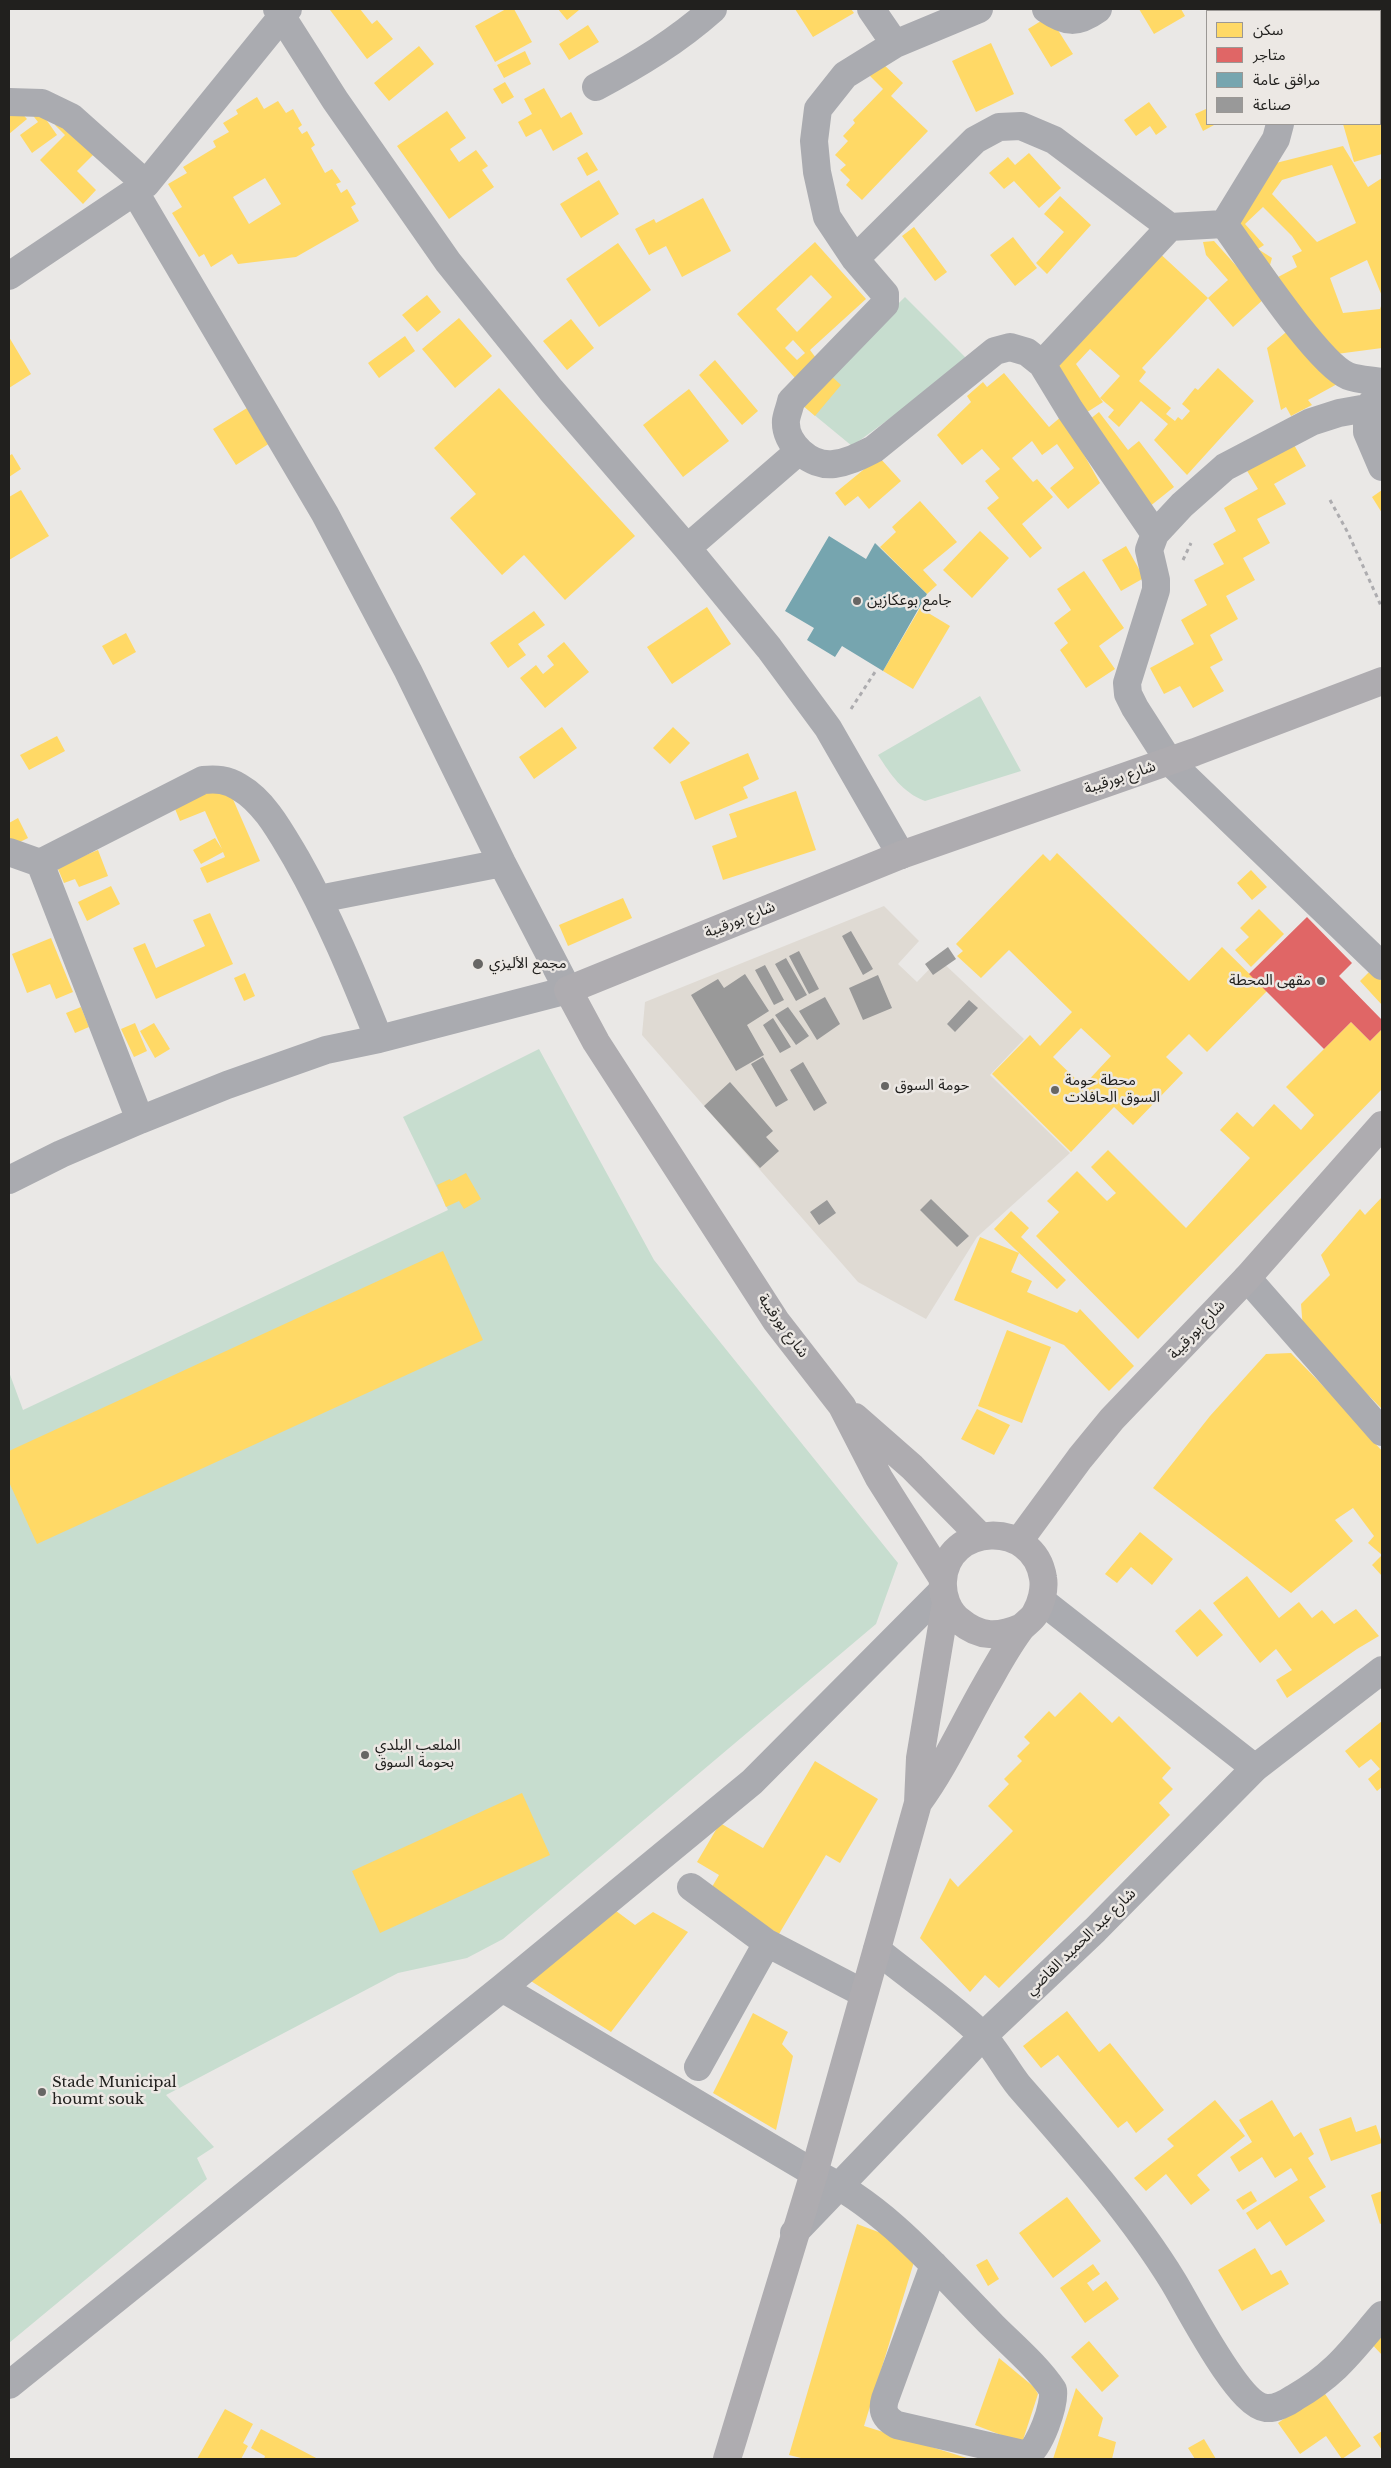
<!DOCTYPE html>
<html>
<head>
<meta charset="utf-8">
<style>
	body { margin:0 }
	#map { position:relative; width:1391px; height:2468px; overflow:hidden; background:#eae8e6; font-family:"Libre Baskerville","Noto Sans Arabic",serif }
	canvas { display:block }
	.frame { position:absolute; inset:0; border:10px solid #21201e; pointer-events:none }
	.legend { position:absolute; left:1206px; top:10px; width:175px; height:115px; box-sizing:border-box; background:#ece8e4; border:1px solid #9b9895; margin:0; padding:6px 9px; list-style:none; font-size:15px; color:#21201e }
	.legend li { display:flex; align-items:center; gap:10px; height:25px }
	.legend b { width:25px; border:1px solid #9b9895 }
</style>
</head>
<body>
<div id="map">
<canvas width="1391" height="2468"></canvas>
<div class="frame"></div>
<ul class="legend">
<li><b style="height:14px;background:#ffd966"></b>سكن</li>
<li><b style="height:14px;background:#e06666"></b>متاجر</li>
<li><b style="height:14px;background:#76a5af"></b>مرافق عامة</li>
<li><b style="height:14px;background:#999"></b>صناعة</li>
</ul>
</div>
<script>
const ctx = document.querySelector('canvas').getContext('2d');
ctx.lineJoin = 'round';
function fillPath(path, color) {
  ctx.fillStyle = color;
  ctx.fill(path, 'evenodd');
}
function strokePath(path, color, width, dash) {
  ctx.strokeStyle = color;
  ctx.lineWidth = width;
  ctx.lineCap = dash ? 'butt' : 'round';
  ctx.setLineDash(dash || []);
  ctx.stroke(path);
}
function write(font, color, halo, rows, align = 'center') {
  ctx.font = font + ' "Libre Baskerville","Noto Sans Arabic",serif';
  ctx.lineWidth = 5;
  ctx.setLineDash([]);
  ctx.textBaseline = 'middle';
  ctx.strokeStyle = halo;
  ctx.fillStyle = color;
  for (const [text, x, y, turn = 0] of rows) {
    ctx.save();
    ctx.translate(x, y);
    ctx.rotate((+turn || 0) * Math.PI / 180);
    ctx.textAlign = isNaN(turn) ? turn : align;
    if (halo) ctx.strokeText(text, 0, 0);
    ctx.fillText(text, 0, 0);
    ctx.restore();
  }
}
const built = new Path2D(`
	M884 906 919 941 898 964 917 982 939 959 1024 1039 990 1075 1070 1153 977 1237 926 1319 858 1282 642 1035 645 1002Z`);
const green = new Path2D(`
	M905 297 969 361 852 446 801 404 828 373Z
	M980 696 1021 771 925 801C902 792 891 775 878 755Z
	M539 1049 654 1260 898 1563 876 1624 503 1939 467 1958 398 1973 166 2095 214 2147 197 2158 207 2179 9 2343V1372L23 1410 448 1210 403 1117Z`);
const homes = new Path2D(`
	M332 9H360L372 24 377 20 393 39 367 59 330 10Z
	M506 9H514L532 42 495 62 475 26Z
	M558 9H578L579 10 567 20Z
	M795 9H851L854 13 813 37Z
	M1139 9H1181L1185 16 1154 34Z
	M1255 9H1288L1282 11H1256Z
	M1049 16 1073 54 1051 67 1028 29Z
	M588 25 599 42 569 60 559 44Z
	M1382 39V62L1380 63V40Z
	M991 43 1014 94 976 112 952 61Z
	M419 46 434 64 389 101 374 83Z
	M525 51 531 64 504 78 497 65Z
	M880 61 903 83 891 96 928 131 862 200 846 185 850 180 840 170 846 165 835 155 848 141 843 136 855 123 853 120 883 89 867 73Z
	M505 82 514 97 502 104 493 89Z
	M544 88 561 118 571 112 583 134 553 151 541 129 526 137 518 122 532 114 524 99Z
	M257 97 264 109 278 101 286 113 293 109 302 125 298 128 302 134 307 131 315 145 311 148 325 173 332 169 341 182 336 184 341 193 347 189 356 204 351 207 359 221 296 257 238 264 232 254 211 267 204 254 199 257 172 213 182 207 168 184 187 173 183 167 216 147 213 141 229 132 223 123 238 114 236 110ZM265 178 281 204 249 224 233 197Z
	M1149 102 1167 127 1156 135 1150 126 1136 136 1124 120Z
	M38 108 57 135 32 153 20 135 38 122 31 113Z
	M18 109 27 119 9 134V117Z
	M1206 109 1207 124 1214 125 1203 131 1195 114Z
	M447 111 466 138 450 149 459 162 476 150 488 166 482 170 494 187 449 219 397 146Z
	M1382 111V154L1354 162 1343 124H1380V112Z
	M65 115 99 149 77 171 96 190 83 204 40 160 65 135 55 125Z
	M1343 146 1368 187 1382 178V296L1367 260 1330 278 1343 313 1380 309 1382 303V348L1329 355 1226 224 1268 165ZM1332 165 1356 223 1317 242 1272 194 1282 180ZM1263 207 1292 236 1302 251 1292 256 1297 267 1278 277 1270 265 1272 258 1258 249 1264 245 1245 224Z
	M587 152 598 170 587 176 577 158Z
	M1029 153 1061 188 1039 208 1014 181 1004 189 989 173 1008 157 1015 165Z
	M599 180 619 214 581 238 560 204Z
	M1060 196 1091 225 1047 274 1036 263 1064 232 1044 214Z
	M703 198 731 251 682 277 666 246 649 255 635 229 654 219 656 223Z
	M914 227 947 272 935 281 902 236Z
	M1013 237 1037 268 1015 286 990 255Z
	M1214 241 1265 298 1233 327 1208 298 1228 280 1206 255 1203 242Z
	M815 242 866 299 810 350 816 358 795 378 737 314ZM811 275 832 297 797 332 776 309ZM793 340 805 353 797 360 785 348Z
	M618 243 651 290 599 327 566 279Z
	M1155 249 1208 298 1142 368 1146 372 1139 381 1171 408 1166 414 1175 421 1178 417 1182 420 1190 411 1182 404 1195 388 1198 390 1218 368 1254 401 1187 475 1154 440 1168 424 1141 401 1119 427 1108 417 1114 410 1100 398 1120 376 1090 349 1076 364 1099 397 1103 402 1081 416 1048 369Z
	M427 295 441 312 417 332 402 315Z
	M459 318 492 356 455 388 422 349Z
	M571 319 594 348 567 370 543 341Z
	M1291 328 1339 383 1308 400 1312 405 1291 416 1286 407 1281 410 1267 348Z
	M405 336 415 351 379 378 368 363Z
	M9 337 31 374 9 388Z
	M715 360 758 411 742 425 699 375Z
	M828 373 841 385 815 416 801 404Z
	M1004 373 1049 427 1062 416 1100 483 1068 509 1050 488 1074 468 1057 444 1042 455 1032 441 1012 458 1033 482 1037 479 1053 497 1022 524 1042 548 1030 558 987 508 999 498 985 481 1000 469 982 449 962 465 937 435 971 402 967 396 983 382 987 387Z
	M499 388 635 536 565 600 524 555 502 575 450 518 476 494 434 448Z
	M689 389 729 441 683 477 643 425Z
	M247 408 270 443 236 465 213 429Z
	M1099 412 1128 450 1139 441 1174 487 1149 507 1085 423Z
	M1293 443 1306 466 1274 484 1286 504 1257 519 1270 543 1243 558 1255 580 1226 596 1238 619 1210 635 1223 660 1210 667 1224 691 1193 708 1180 686 1164 694 1150 668 1194 644 1181 620 1207 605 1194 580 1224 564 1213 544 1236 531 1224 508 1258 489 1246 469Z
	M12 454 21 469 9 477V456Z
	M879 457 901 481 869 509 858 496 845 506 835 493Z
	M21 490 49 536 9 560V497Z
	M1382 490V513L1372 497Z
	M920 501 957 542 923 570 937 585 927 594 880 547 896 532 892 527Z
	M980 531 1009 558 972 598 943 570Z
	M1126 546 1144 578 1121 591 1102 560Z
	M1084 571 1124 628 1099 646 1115 669 1086 688 1060 650 1068 643 1054 623 1071 610 1057 589Z
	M707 607 731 644 672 684 647 647Z
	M920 608 950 626 913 689 883 671Z
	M534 611 545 625 518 644 526 655 508 668 490 643Z
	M126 633 136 652 113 665 102 646Z
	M564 642 589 672 545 708 520 678 536 665 543 674 554 665 547 656Z
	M562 727 577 748 534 779 519 757Z
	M673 727 690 743 670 764 653 748Z
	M57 736 65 751 29 770 20 755Z
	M748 753 759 779 743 787 748 798 695 820 680 782Z
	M225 781 260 861 207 883 200 868 225 857 223 852 201 864 193 850 215 838 222 849 205 811 180 821 173 804Z
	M796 791 816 850 723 880 712 846 737 837 729 814Z
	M18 818 28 838 12 846 9 839V823Z
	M98 850 108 876 79 887 75 879 64 883 52 855 71 861Z
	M1057 853 1189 981 1222 947 1267 991 1207 1052 1189 1034 1166 1057 1183 1073 1133 1125 1114 1107 1071 1152 992 1074 1030 1035 1040 1046 1072 1012 1009 950 981 978 957 956 963 951 956 944 1043 854 1050 861ZM1081 1028 1111 1056 1083 1086 1053 1057Z
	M1251 870 1267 887 1252 900 1237 883Z
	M111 886 120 904 87 921 78 902Z
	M623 898 632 918 568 946 559 925Z
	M1259 909 1284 934 1251 967 1235 950 1249 937 1240 928Z
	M210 913 233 964 156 999 133 948 145 943 156 968 205 946 193 920Z
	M51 938 73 992 56 999 50 984 27 993 12 954Z
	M1371 970 1382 981V1005L1360 981Z
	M245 973 255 996 244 1001 234 978Z
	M81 1007 89 1027 75 1033 66 1013Z
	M1351 1022 1370 1041 1382 1029V1089L1138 1339 1036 1236 1059 1212 1047 1201 1077 1171 1107 1201 1116 1193 1091 1167 1108 1150 1186 1228 1250 1158 1220 1130 1237 1112 1253 1127 1274 1104 1301 1130 1314 1115 1286 1087Z
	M135 1023 147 1051 134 1057 121 1029Z
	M154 1023 170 1049 155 1058 140 1031Z
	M466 1173 481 1199 464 1209 459 1201 446 1207 437 1185 450 1179 451 1181Z
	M1382 1197V1409L1303 1329 1301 1304 1330 1275 1321 1255 1360 1209 1365 1215Z
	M1011 1211 1029 1228 1021 1237 1066 1280 1057 1289 994 1229Z
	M980 1237 1019 1253 1011 1272 1032 1281 1027 1292 1077 1313 1080 1309 1134 1366 1109 1391 1064 1345 954 1300Z
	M443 1251 483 1340 37 1544 9 1482V1451Z
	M1007 1330 1051 1347 1022 1423 978 1406Z
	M1291 1353 1331 1394 1382 1451V1576L1372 1565 1382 1555 1368 1543 1374 1536 1353 1508 1335 1520 1353 1541 1291 1593 1153 1488 1210 1416 1266 1354Z
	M977 1409 1010 1425 994 1455 961 1439Z
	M1140 1532 1173 1559 1152 1585 1131 1567 1117 1583 1105 1574Z
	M1247 1576 1279 1618 1299 1602 1312 1618 1322 1610 1334 1624 1356 1609 1379 1636 1357 1649 1287 1698 1276 1680 1292 1670 1276 1649 1260 1663 1213 1603Z
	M1200 1609 1223 1635 1197 1657 1175 1631Z
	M1080 1692 1112 1723 1119 1716 1171 1768 1162 1778 1173 1789 1159 1803 1170 1815 999 1988 985 1975 970 1992 920 1938 950 1878 958 1887 1013 1831 988 1806 1009 1784 1004 1779 1022 1761 1017 1756 1030 1743 1024 1737 1049 1711 1055 1717Z
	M1382 1721V1787L1377 1791 1368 1779 1380 1769 1371 1759 1359 1768 1345 1751Z
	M815 1761 878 1799 840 1863 826 1855 779 1934 709 1892 719 1875 697 1862 720 1823 763 1848Z
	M522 1793 550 1855 380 1933 352 1871Z
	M608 1905 635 1925 653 1912 688 1932 611 2032 523 1976Z
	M1067 2011 1099 2052 1110 2043 1164 2110 1136 2133 1127 2121 1118 2128 1058 2055 1041 2068 1023 2046Z
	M753 2013 788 2032 782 2044 793 2056 776 2130 713 2093Z
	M1215 2100 1245 2136 1197 2175 1210 2190 1191 2205 1166 2174 1146 2191 1134 2178 1174 2146 1167 2139Z
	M1272 2100 1294 2137 1301 2132 1314 2154 1308 2158 1326 2187 1309 2197 1325 2221 1286 2246 1270 2221 1257 2230 1246 2213 1298 2180 1291 2168 1275 2178 1262 2157 1239 2172 1230 2157 1252 2142 1239 2120Z
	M1351 2117 1356 2132 1376 2125 1382 2143 1331 2161 1319 2129Z
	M1251 2191 1257 2201 1243 2210 1236 2200Z
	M1382 2191V2223L1380 2224 1371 2195Z
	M1067 2197 1101 2241 1053 2278 1019 2233Z
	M857 2224 889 2236 914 2262 864 2426 970 2459H805L789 2455Z
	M1255 2248 1271 2275 1281 2270 1289 2284 1242 2311 1218 2270Z
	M987 2259 999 2279 988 2286 976 2265Z
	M1093 2264 1100 2274 1087 2283 1093 2291 1106 2281 1119 2299 1085 2323 1060 2288Z
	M1382 2327V2355L1368 2340Z
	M1089 2341 1119 2376 1102 2392 1071 2357Z
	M999 2358 1034 2387 1038 2394 1022 2443 975 2425Z
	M1076 2388 1103 2418 1098 2436 1116 2442 1112 2459H1053Z
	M1323 2391 1361 2446 1342 2459 1326 2436 1300 2454 1278 2423Z
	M225 2409 253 2424 243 2443 248 2446 241 2459H197Z
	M261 2429 318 2459H264L265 2456 251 2448Z
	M1382 2431V2450L1373 2437Z
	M1204 2439 1216 2459H1195L1188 2448Z`);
const shops = new Path2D(`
	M1307 917 1352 963 1339 976 1382 1020V1029L1370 1041 1351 1022 1324 1049 1249 974Z`);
const public = new Path2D(`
	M829 536 866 559 875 543 927 594 883 671 842 646 835 657 807 640 814 628 785 611Z`);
const industry = new Path2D(`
	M851 931 873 969 863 975 842 936Z
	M948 947 956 959 933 975 925 964Z
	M799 951 819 989 809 994 789 956Z
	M786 958 807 995 796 1001 775 964Z
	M765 965 784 1000 774 1005 755 970Z
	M745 974 769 1011 747 1025 764 1055 736 1071 691 995 718 979 724 988Z
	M878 975 892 1008 863 1020 849 988Z
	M825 997 840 1024 817 1040 799 1011Z
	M969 1000 978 1008 955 1032 947 1024Z
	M788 1007 809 1036 796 1045 775 1015Z
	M773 1018 791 1047 780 1053 763 1025Z
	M763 1057 788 1100 776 1107 751 1064Z
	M803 1062 827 1103 814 1111 790 1070Z
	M730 1082 773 1131 766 1137 779 1151 760 1168 704 1106Z
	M931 1199 969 1236 957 1247 920 1210Z
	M827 1200 836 1213 819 1225 810 1212Z`);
const path = new Path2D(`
	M1330 500 1348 533 1382 608
	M1183 560 1191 543
	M851 709 875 672`);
const minor = new Path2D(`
	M277 9 335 100 448 262 551 390 687 548 769 648 828 728 901 855
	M871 9 895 44
	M979 9 895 44 845 75 818 109 814 141 817 172 827 217 855 259 885 294V304L791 401C790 407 787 413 786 420 784 444 811 467 834 464 849 462 860 456 874 449L995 351 1010 347 1027 352 1042 364 1070 410 1155 534
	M1046 9C1066 23 1077 24 1098 9
	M1227 9 1228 11
	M596 87C639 64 677 41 713 9
	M9 102 42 103 71 117 146 184
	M1224 224 1276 139 1280 124
	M855 259 975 140 999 127 1021 126 1054 140 1170 227 1224 224C1246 254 1318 364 1348 376 1358 380 1371 380 1382 382
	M9 276 146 184 288 9
	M1042 364 1170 227
	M1382 392 1367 408 1339 413 1311 422 1225 467 1182 505 1155 534 1149 550 1156 580V590L1127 683 1128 694 1135 708 1169 761 1382 966
	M1367 408V432L1382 467
	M687 548 799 451
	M9 852 40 863 203 780C216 779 227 779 239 787 265 802 281 833 296 858 329 916 354 977 379 1039
	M40 863 140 1120
	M319 899 502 863
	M9 1180 61 1154 140 1120 227 1085 326 1050 379 1039 568 990 502 863 408 671 325 514 135 192
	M1247 1278 1382 1432
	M1042 1601 1255 1768
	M691 1887 767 1943 863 1993
	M877 1950C911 1978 949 2003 981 2034 996 2049 1006 2070 1019 2086 1073 2148 1130 2211 1173 2281 1189 2307 1238 2405 1266 2408 1275 2409 1287 2403 1294 2398 1337 2373 1351 2351 1382 2315
	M502 1988 814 2173C885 2206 938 2270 993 2326 1013 2346 1037 2366 1053 2390 1055 2405 1040 2447 1027 2455L897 2425C886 2419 881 2412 885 2399L934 2265
	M698 2067 767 1943
	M794 2233 983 2036 1095 1930 1255 1768 1382 1670
	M9 2385 502 1988 752 1782 943 1590`);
const major = new Path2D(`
	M855 1417 912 1467 980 1536
	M1019 1541 1080 1458 1112 1419 1247 1278 1382 1125
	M943 1579 879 1478 842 1406 776 1321 596 1042 568 990 901 855 1195 752 1382 681
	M918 1803C945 1766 963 1725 986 1685 997 1666 1008 1645 1022 1627 1026 1623 1032 1619 1035 1614 1041 1604 1045 1589 1043 1578 1034 1519 946 1523 943 1581 942 1596 948 1612 960 1621 980 1638 999 1637 1022 1627
	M727 2459 814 2173 918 1803 920 1758 946 1602`);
const markers = [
	[857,601,5,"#676664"],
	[478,964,6,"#676664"],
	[1321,981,5,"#676664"],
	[885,1086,5,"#676664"],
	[1055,1090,5,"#676664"],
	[365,1755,5,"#676664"],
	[42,2092,5,"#676664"]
];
const poiNames = [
	["جامع بوعكازين",867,601],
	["مجمع الأليزي",489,964],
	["مقهى المحطة",1311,981,"right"],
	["محطة حومة",1065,1081],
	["السوق الحافلات",1065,1098],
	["حومة السوق",895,1086],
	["الملعب البلدي",375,1746],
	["بحومة السوق",375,1763],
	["Stade Municipal",52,2083],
	["houmt souk",52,2100]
];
const streetNames = [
	["شارع بورقيبة",1120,778,-19],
	["شارع بورقيبة",740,920,-22],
	["شارع بورقيبة",783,1326,54],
	["شارع بورقيبة",1197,1330,-47],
	["شارع عبد الحميد القاضي",1081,1942,-44]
];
fillPath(built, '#dfdad3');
fillPath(green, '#c7ddcf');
fillPath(homes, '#ffd966');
fillPath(shops, '#e06666');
fillPath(public, '#76a5af');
fillPath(industry, '#999');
strokePath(path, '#adacaf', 3, [4, 4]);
strokePath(minor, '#aaabb0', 28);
strokePath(major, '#aeacb0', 28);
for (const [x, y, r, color] of markers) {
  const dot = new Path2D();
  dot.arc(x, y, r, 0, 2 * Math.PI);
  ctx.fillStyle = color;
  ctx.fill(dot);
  strokePath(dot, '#ece8e4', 2);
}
write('15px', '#21201e', '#ece8e4', poiNames, 'left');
write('15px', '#21201e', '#ece8e4', streetNames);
</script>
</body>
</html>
